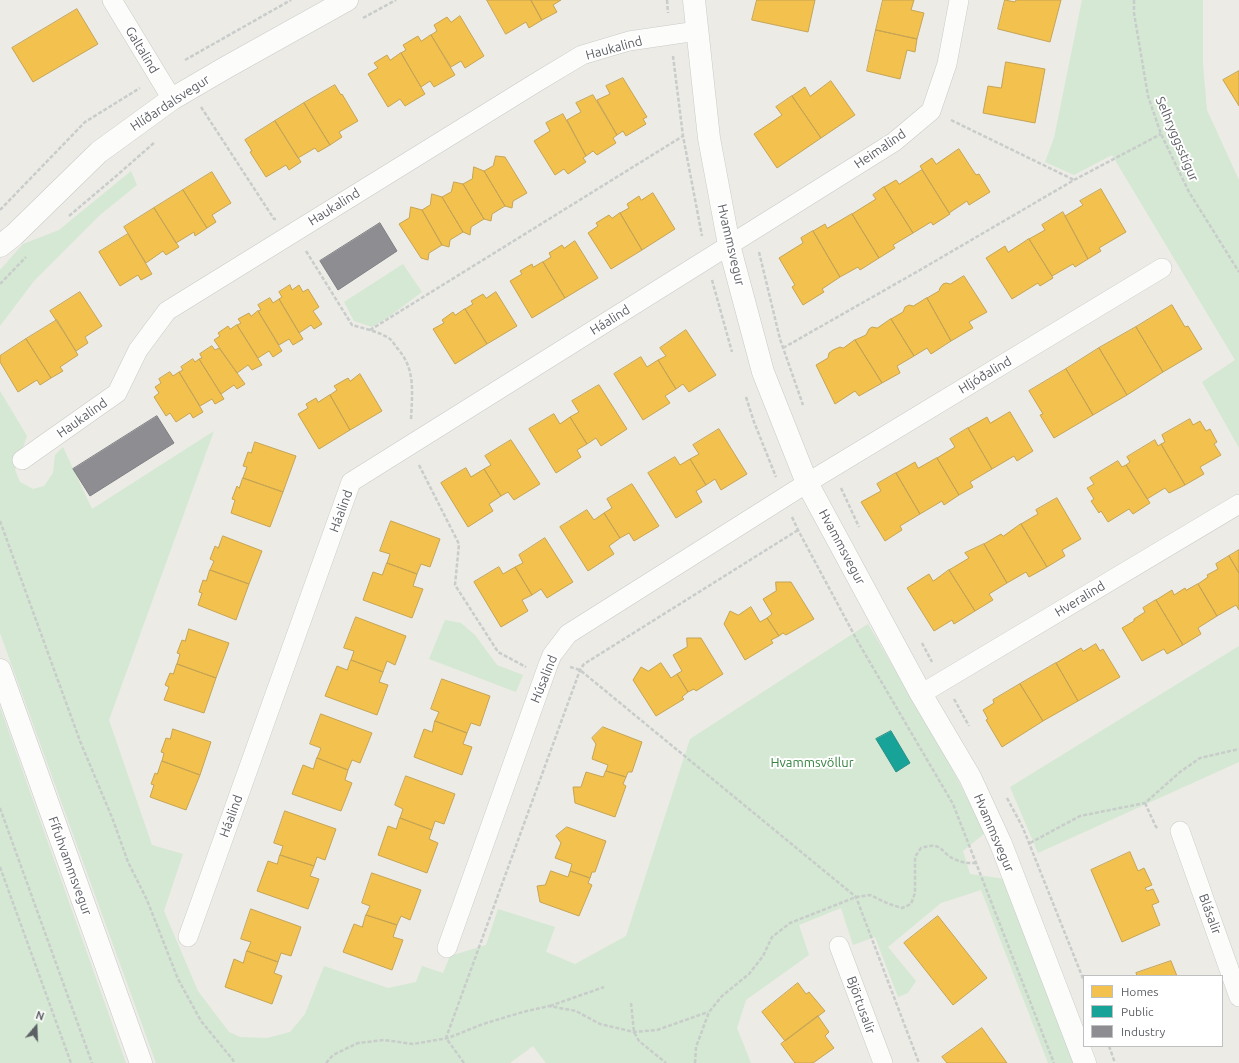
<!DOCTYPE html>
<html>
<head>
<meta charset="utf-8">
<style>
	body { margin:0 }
	#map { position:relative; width:1239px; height:1063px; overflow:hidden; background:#ecebe6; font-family:Ubuntu,sans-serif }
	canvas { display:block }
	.legend { position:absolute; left:1083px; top:975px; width:140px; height:72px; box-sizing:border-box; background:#fff; border:1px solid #bebfc1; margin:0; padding:5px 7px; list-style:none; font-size:12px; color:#5c5f64 }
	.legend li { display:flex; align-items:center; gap:8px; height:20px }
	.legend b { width:20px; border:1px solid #bebfc1 }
	.north { position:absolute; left:16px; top:1007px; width:40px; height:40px; -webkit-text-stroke:3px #fff; paint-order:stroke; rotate:19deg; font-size:11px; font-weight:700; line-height:16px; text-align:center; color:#5c5f64 }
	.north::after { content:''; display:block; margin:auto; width:14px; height:18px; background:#5c5f64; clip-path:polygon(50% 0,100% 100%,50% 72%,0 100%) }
</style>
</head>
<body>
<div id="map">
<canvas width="1239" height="1063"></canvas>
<ul class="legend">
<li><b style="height:11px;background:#f2c14e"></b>Homes</li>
<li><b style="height:11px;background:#17a398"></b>Public</li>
<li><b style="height:11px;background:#8d8d92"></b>Industry</li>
</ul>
<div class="north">N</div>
</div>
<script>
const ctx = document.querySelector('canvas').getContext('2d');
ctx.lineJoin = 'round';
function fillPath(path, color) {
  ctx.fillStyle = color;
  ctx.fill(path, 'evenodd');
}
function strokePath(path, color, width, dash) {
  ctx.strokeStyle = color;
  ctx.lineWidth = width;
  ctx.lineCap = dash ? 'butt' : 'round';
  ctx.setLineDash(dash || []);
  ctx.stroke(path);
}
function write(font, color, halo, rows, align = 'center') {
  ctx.font = font + ' Ubuntu,sans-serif';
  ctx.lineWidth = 4;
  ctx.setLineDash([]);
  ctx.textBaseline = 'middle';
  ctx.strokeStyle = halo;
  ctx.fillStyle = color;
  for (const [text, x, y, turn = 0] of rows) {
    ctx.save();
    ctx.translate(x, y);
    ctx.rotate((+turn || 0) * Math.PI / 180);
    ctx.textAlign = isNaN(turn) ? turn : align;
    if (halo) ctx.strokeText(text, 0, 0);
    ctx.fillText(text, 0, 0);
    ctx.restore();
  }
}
const green = new Path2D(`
	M1082 0H1203V64L1207 110 1239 180V448L1202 382 1235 360 1112 155 1074 175 1045 162 1054 138Z
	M131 171 137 185 100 215 34 281 0 326V270L23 244 59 230Z
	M403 264 422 292 390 316 372 327 354 321 344 302Z
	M0 391 27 436 15 470 20 482 33 489 44 486 53 473 55 455 63 447 92 509 214 431 109 720 152 845 183 854 164 911 198 991 229 1032 240 1037 267 1038 290 1032 305 1014 324 966 388 988 416 982 422 966 443 973 450 956 486 945 498 909 555 927 546 952 575 964 626 936 690 739 868 624 943 751 985 833 963 851 970 874 1006 879 1075 1063H1048L981 890 941 903 888 947 916 981 908 993 898 997 875 937 853 945 841 908 799 925 809 955 746 1000 737 1028 751 1063H546L533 1046 510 1063H156L0 633Z
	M445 620 461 623 475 635 497 665 523 675 516 692 429 659Z
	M1239 646V762L1038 853 1010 787Z
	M0 707 126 1063H0Z`);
const homes = new Path2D(`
	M487 0H531L542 20 529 28 526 22 506 34Z
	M531 0H561L553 5 557 12 542 20Z
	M757 0H815L808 32 752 20Z
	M883 0H914L911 10 924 13 917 39 876 30Z
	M1005 0 1015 2 1016 0H1061L1050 42 998 29Z
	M77 9 98 44 33 82 12 48Z
	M460 16 484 56 465 68 461 61 451 67 431 35 437 31 434 25 447 17 451 22Z
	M876 30 917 39 915 52 907 50 900 79 867 71Z
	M431 35 455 75 434 87 430 81 421 87 401 53 406 50 403 45 418 36 421 41Z
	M401 53 425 94 405 106 400 99 388 107 368 74 378 68 374 63 387 55 390 60Z
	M1006 62 1045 69 1035 123 983 113 988 86 1001 88Z
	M1239 71V106L1223 80Z
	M623 78 647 117 643 119 646 124 626 136 623 131 617 135 597 100 610 94 606 86Z
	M831 81 855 115 821 138 792 96 805 87 810 96Z
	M335 85 341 95 342 94 358 121 339 132 342 137 330 145 304 103Z
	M593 95 617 135 613 138 616 143 597 155 593 151 586 156 567 120 581 112 576 103Z
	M792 96 821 138 777 168 754 134 782 115 776 107Z
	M304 103 330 145 318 152 315 148 298 158 275 121Z
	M563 114 586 156 583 158 586 162 568 174 564 169 555 175 534 141 550 131 546 123Z
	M275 121 301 162 289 170 286 165 266 177 250 152 252 151 245 140Z
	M959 149 976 175 979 174 990 192 969 205 967 201 949 213 920 166 932 158 936 164Z
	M496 156 505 157 527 193 513 201 512 208 505 206 484 171 493 166Z
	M474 167 484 171 505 206 492 214 491 221 484 219 463 184 472 179Z
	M922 170 950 214 933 225 931 222 913 233 884 187 896 180 899 184Z
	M212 172 231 203 212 215 216 222 207 228 183 190Z
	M454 182 463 184 484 219 471 227 470 235 463 232 442 197 451 192Z
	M884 187 913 233 893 245 895 248 879 258 852 214 876 199 873 195Z
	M1101 189 1126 232 1099 248 1101 251 1088 259 1065 216 1083 205 1080 201Z
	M183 190 207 228 195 236 194 232 176 243 154 208Z
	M653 193 675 229 642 250 620 213 629 208 627 204 639 196 641 200Z
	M432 194 442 197 463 232 450 240 449 247 442 245 422 210 430 205Z
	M411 207 422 210 442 245 429 253 428 260 421 258 399 224 409 218Z
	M154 208 179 247 166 255 163 251 146 263 124 227Z
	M1063 212 1088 259 1075 267 1073 264 1052 276 1029 239 1045 230 1042 225Z
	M620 213 642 250 611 269 588 233 598 226 596 223 609 215 612 218Z
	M852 214 879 258 860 270 858 267 840 277 813 231 825 224 827 228Z
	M813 231 840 277 822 289 824 292 803 305 792 287 795 285 779 258 803 243 801 238Z
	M128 234 152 274 141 280 138 275 120 286 99 252Z
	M1029 239 1053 278 1040 286 1038 283 1012 299 986 258 1005 246 1008 252Z
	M575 241 598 278 565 298 543 262 551 257 549 253 562 245 564 248Z
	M543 262 565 298 532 318 510 281 522 274 520 271 532 264 533 267Z
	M964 276 987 312 969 322 973 328 951 341 927 298 939 291 940 288 943 284 946 283 950 284Z
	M290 285 292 290 299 285 303 292 308 289 319 307 313 311 322 324 314 329 311 325 299 333 279 299 282 297 279 292Z
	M80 292 102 326 85 337 88 343 76 351 50 311Z
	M496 292 517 326 487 344 465 309 473 304 471 301 483 294 486 298Z
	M270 298 273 303 279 299 303 339 293 345 289 339 279 345 258 311 261 310 258 305Z
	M927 298 951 341 931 354 927 348 914 356 891 319 903 312 905 307 909 305 913 306Z
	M1172 305 1185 327 1188 326 1202 349 1163 372 1136 327Z
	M465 309 487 344 455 364 433 329 444 323 442 320 453 312 455 315Z
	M258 311 282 351 273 357 269 351 258 358 237 325 241 323 238 319 249 313 251 316Z
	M891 319 914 356 897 366 900 373 882 383 855 340 866 335 869 329 872 327 877 328Z
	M57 320 78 355 60 367 63 371 51 378 26 339Z
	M237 325 262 365 252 370 248 365 237 373 214 340 220 336 218 333 228 326 230 329Z
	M1136 327 1163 372 1127 395 1099 348Z
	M686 330 716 375 689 392 683 384 676 389 658 360 666 356 660 348Z
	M26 339 51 378 40 385 37 380 18 392 0 362V356Z
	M855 340 882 383 859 396 855 391 835 404 816 365 828 358 829 353 833 350 840 347 843 348Z
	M212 346 215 350 219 348 245 384 237 389 234 385 221 394 199 359 202 358 200 354Z
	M1099 348 1127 395 1093 415 1066 369Z
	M641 357 647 367 658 360 676 389 665 396 670 403 643 420 614 374Z
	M193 359 195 362 199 359 224 399 215 404 212 399 200 406 179 372 183 370 181 367Z
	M1066 369 1093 415 1054 438 1040 415 1043 414 1029 391Z
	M170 372 173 376 179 372 203 412 193 418 190 413 176 422 170 413 166 416 154 397 159 393 155 387 161 383 159 379Z
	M360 374 382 411 350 430 330 395 337 390 334 386 348 378 350 381Z
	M599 385 627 429 601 446 596 438 587 444 570 417 579 412 572 401Z
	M330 395 350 430 319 449 298 414 308 408 306 404 316 398 318 402Z
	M1010 412 1033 451 1017 461 1014 456 992 469 968 428 987 417 990 423Z
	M554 414 560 424 570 417 587 444 577 450 581 457 556 473 529 429Z
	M1190 419 1193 425 1200 421 1206 431 1210 429 1217 442 1214 444 1221 455 1200 467 1204 474 1185 485 1161 444 1165 442 1162 435Z
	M968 428 992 469 970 482 973 487 959 495 937 458 955 447 950 439Z
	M719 429 747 474 721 490 715 479 706 485 690 459 699 454 693 445Z
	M511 440 540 484 514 500 508 492 501 496 484 469 491 465 485 456Z
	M1155 440 1158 446 1161 444 1185 485 1169 493 1165 488 1147 499 1126 465 1130 462 1127 457Z
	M255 442 296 456 283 492 243 478 247 467 243 466 248 452 251 453Z
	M675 457 680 465 690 459 706 485 696 491 702 502 676 518 648 473Z
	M937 458 959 495 944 505 942 501 920 514 896 473 915 462 918 468Z
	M1118 461 1122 467 1126 465 1150 503 1133 514 1129 509 1108 522 1101 511 1099 513 1091 501 1094 499 1087 488 1094 484 1090 478Z
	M466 468 471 477 484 469 501 496 489 504 493 511 468 527 441 483Z
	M896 473 920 514 900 526 902 530 885 541 861 502 881 491 877 484Z
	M243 478 283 492 270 527 231 513 235 500 232 499 237 486 239 488Z
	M632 484 659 526 634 541 629 533 620 538 604 513 612 508 607 499Z
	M1057 498 1081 539 1062 550 1065 556 1047 567 1021 524 1038 514 1036 510Z
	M587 510 594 520 604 513 620 538 609 546 614 554 588 571 560 527Z
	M391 521 440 539 430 567 421 564 417 574 387 563 390 554 380 551Z
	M1021 524 1047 567 1029 577 1026 572 1007 583 984 544 1001 534 1003 536Z
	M223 536 262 551 249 584 210 570 214 561 210 559 215 546 218 548Z
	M545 538 573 582 547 598 541 589 532 595 515 567 523 563 519 555Z
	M984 544 1007 583 989 594 993 600 975 611 949 570 969 558 965 553Z
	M1239 550V573L1229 556Z
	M1229 556 1239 573V610L1236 605 1217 616 1198 584 1208 577 1207 575 1218 569 1216 564Z
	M387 563 417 574 413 586 423 589 412 618 363 600 373 572 382 575Z
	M499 567 503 574 515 567 532 595 522 600 528 611 501 627 474 582Z
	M210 570 249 584 236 620 198 605 202 593 199 592 203 580 206 581Z
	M949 570 975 611 954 624 952 620 934 631 907 588 929 574 933 581Z
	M776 582H791L814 619 786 635 783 633 779 636 767 618 772 614 763 599 776 591Z
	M1198 584 1217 616 1198 628 1201 634 1183 645 1156 600 1172 590 1174 595 1185 588 1186 590Z
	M1156 600 1183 645 1167 654 1164 649 1142 661 1122 628 1134 621V619L1145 612 1143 608Z
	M751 607 760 622 767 618 779 636 771 640 773 643 745 660 724 624 730 611 738 615Z
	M356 617 406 636 395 665 387 661 383 672 351 660 354 651 344 648Z
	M189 629 229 643 216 678 177 664 180 654 177 653 182 640 185 641Z
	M687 638H701L723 674 696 691 694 689 688 692 677 674 682 671 673 655 687 647Z
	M1096 644 1100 651 1103 649 1120 677 1078 701 1056 663 1081 648 1083 651Z
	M351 660 383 672 379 682 388 685 377 715 325 696 337 666 347 670Z
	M661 663 671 678 677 674 688 692 682 697 684 699 656 716 633 680 641 667 648 671Z
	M1056 663 1078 701 1043 721 1020 684Z
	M177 664 216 678 204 713 164 700 169 687 165 685 170 673 173 674Z
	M442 679 490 696 480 726 471 723 467 733 435 721 439 712 431 709Z
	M1020 684 1043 721 1002 747 986 720 988 719 983 710 994 703 993 700Z
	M321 714 372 733 360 763 352 760 348 770 317 758 321 748 310 744Z
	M435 721 467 733 463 744 472 747 462 775 414 757 424 729 432 732Z
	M603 727 642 742 632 772H628L626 777 606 771 608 765 592 759 596 744 592 738Z
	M173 729 211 742 200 775 162 761 164 753 161 752 166 738 170 739Z
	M317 758 348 770 345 780 352 783 341 811 292 794 303 765 313 769Z
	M162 761 200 775 186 810 150 797 154 785 151 784 155 773 157 774Z
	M606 771 626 777 623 784 626 786 615 817 575 803 573 787H581L586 772 603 777Z
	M406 776 455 794 444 824 435 821 432 830 400 818 403 809 395 805Z
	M285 811 336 829 325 860 317 857 314 866 280 855 283 846 274 843Z
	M400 818 432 830 429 839 438 843 427 873 378 855 388 826 396 829Z
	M567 827 606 841 595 872H592L590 878 570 871 572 864 555 858 561 843 556 836Z
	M1130 852 1138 871 1144 868 1152 885 1145 888 1147 891 1153 889 1159 902 1152 905 1160 925 1122 942 1091 870Z
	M280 855 314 866 310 876 319 879 308 909 257 891 268 861 277 864Z
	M551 871 568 877 570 871 590 878 588 883 592 885 579 916 540 902 537 886 545 885Z
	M372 873 421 890 410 920 401 916 397 925 366 915 370 906 362 903Z
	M251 909 301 927 291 956 281 953 278 962 247 951 251 942 241 939Z
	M366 915 397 925 393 937 403 940 392 970 343 952 354 924 362 927Z
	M938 916 987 978 953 1005 904 943Z
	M247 951 278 962 274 973 282 976 272 1004 225 987 234 959 243 963Z
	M1171 961 1177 976H1137L1136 973Z
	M798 983 806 994 809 992 825 1011 785 1041 762 1012Z
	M818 1016 829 1032 825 1036 834 1048 813 1063H795L781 1044Z
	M982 1028 1007 1063H947L942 1057Z`);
const public = new Path2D(`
	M891 731 910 763 896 772 876 739Z`);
const industry = new Path2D(`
	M380 223 397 251 338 290 320 261Z
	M157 416 174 443 90 496 73 469Z`);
const path = new Path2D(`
	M667 0 668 13
	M1134 0V13L1148 96 1161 134 1189 192 1239 272
	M363 18 396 0
	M673 56 683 136 702 236
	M185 60 291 0
	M201 107 274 219H276
	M951 120 1074 180
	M0 210 85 122 140 88
	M69 216 115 177 155 142
	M306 251 352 325C362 328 381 332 390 339 393 341 395 346 398 349 416 370 412 393 411 420
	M759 252 780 339 803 405
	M712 280 732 352
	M0 284 26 257
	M370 330 683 136
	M783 348 920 270 1074 180 1161 134
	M746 397 754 422 776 477
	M419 465 459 544 455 585 498 652 526 667
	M841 488 859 527
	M792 517 798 530 858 642 953 804 1054 1063
	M0 521 80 741 113 820 128 862 147 900 178 979 201 1021 233 1060 234 1063
	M922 643 932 662
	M570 667 580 670 856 897 919 1063
	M954 699 969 726
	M1007 798 1023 828 1084 981
	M1145 803 1156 827 1159 828
	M0 808 92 1063
	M1030 843 1080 816 1145 803 1180 772 1200 758 1239 749
	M0 867 71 1063
	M631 1003 634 1032 639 1041 666 1063
	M550 1006 604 987
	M1109 1046 1115 1063
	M326 1063 333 1055 358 1043 384 1040 413 1044 448 1038 483 1024 523 1012 549 1006 576 1011 600 1024 634 1032 657 1030 708 1012
	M464 1063 446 1038 580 670 584 664 798 530
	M695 1063 696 1047 709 1012 722 996 749 974 763 956 772 937 790 923 856 897 870 895 889 904 902 908 911 904 915 893V857L921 848C942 841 940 852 954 859 962 863 968 863 976 863`);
const minor = new Path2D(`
	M112 0 172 99
	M22 460 117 393 138 350 167 311 537 82 582 55 629 41 697 31
	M921 694 1239 504
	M1180 831 1239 997
	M188 937 351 482 894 142 931 111 947 64 959 0
	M839 946 883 1063
	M447 948 548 665 552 655 568 634 807 483 1162 268`);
const tertiary = new Path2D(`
	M694 0 709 138 729 245 763 372 807 483 921 694 970 777 1001 844 1085 1063
	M0 246 14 235 99 152 172 99 225 68 347 0`);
const secondary = new Path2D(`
	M0 670 141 1063`);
const streetNames = [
	["Haukalind",614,48,-15],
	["Galtalind",142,50,59],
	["Hlíðardalsvegur",170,103,-33],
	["Selhryggsstígur",1177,139,67],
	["Heimalind",880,149,-34],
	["Haukalind",334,207,-32],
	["Hvammsvegur",731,245,77],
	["Háalind",610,320,-32],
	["Hljóðalind",985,375,-31],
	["Haukalind",82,418,-35],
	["Háalind",341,511,-70],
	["Hvammsvegur",842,547,62],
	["Hveralind",1080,599,-31],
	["Húsalind",544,679,-68],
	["Háalind",231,816,-70],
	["Hvammsvegur",994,833,67],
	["Fífuhvammsvegur",70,866,70],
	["Blásalir",1210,914,70],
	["Björtusalir",861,1005,70]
];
const parkNames = [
	["Hvammsvöllur",812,763]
];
fillPath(green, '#d4e8d3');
fillPath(homes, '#f2c14e');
strokePath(homes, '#c5a455', 1);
fillPath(public, '#17a398');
strokePath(public, '#2c8f88', 1);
fillPath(industry, '#8d8d92');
strokePath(industry, '#7e7f84', 1);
strokePath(minor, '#c9c9c8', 20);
strokePath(tertiary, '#c9c9c8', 23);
strokePath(secondary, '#c7c8c6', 23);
strokePath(path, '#c8ccca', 2.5, [4, 2]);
strokePath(minor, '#fcfcfb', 19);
strokePath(tertiary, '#fcfcfb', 22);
strokePath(secondary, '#fcfcfb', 22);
write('13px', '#5c5f64', '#fff', streetNames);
write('13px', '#358240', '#fff', parkNames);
</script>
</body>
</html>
